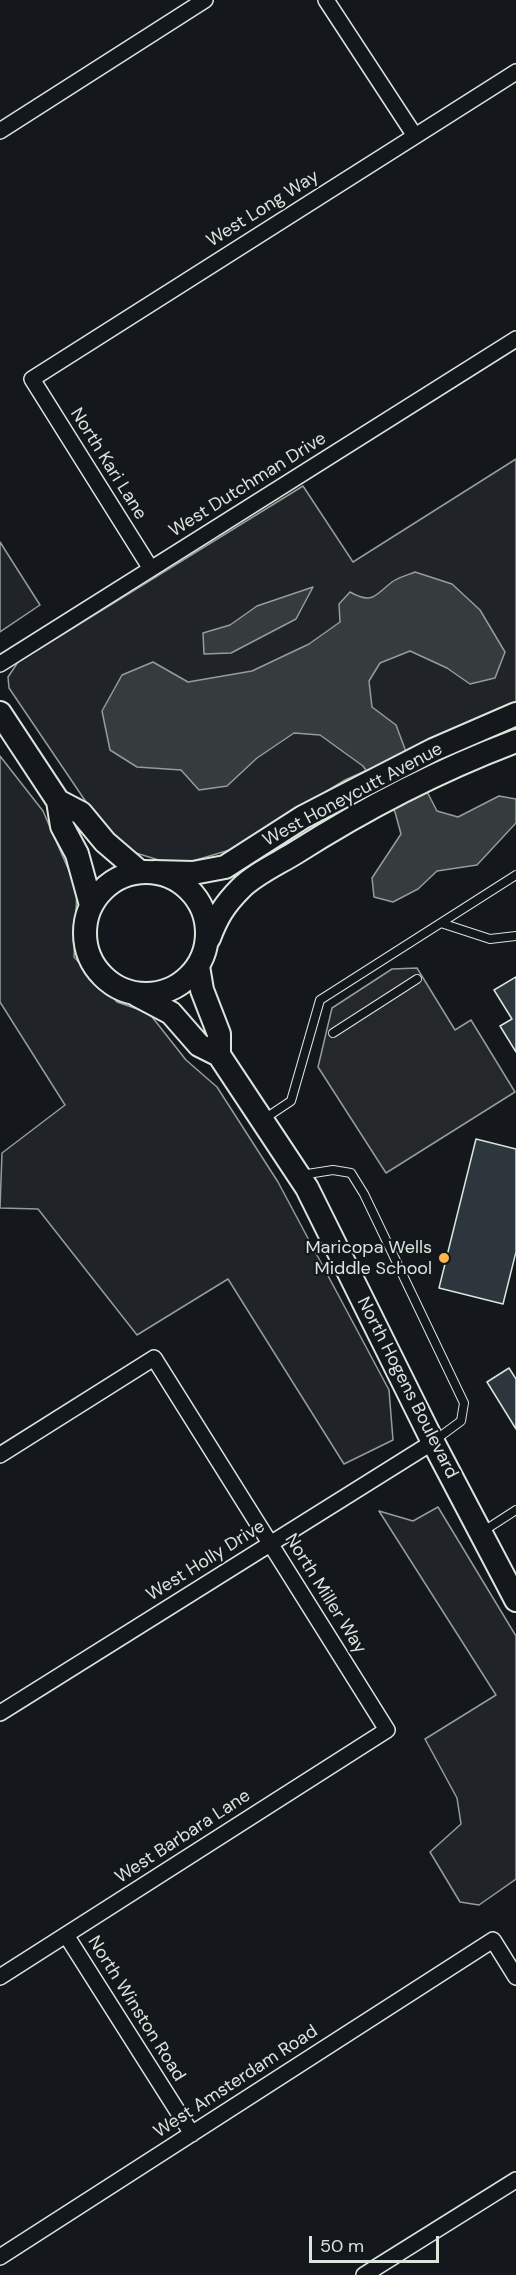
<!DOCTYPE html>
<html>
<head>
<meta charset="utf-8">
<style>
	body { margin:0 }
	#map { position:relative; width:516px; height:2275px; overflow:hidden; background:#14181c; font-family:"DM Sans",sans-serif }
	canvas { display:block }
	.scale { position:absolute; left:309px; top:2236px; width:130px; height:27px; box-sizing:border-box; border:3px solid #d8e6dc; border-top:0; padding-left:8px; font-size:18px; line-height:21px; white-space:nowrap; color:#d8e6dc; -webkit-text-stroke:4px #14181c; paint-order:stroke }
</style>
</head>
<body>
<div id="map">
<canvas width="516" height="2275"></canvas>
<div class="scale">50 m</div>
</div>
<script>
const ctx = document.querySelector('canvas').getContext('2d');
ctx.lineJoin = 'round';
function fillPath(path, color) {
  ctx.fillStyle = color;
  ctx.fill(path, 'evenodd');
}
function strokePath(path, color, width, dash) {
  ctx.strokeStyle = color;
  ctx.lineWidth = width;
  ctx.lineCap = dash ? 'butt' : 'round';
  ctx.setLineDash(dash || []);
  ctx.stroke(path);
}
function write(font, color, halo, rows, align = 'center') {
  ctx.font = font + ' "DM Sans",sans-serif';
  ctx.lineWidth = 4.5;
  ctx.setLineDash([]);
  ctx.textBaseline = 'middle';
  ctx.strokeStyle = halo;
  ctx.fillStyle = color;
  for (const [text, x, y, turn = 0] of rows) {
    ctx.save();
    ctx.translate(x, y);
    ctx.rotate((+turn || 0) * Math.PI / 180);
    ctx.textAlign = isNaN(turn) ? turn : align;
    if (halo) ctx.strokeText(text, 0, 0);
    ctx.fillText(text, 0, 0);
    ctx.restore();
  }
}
const green = new Path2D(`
	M516 459V704L345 780 233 849 186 863 165 862 136 853 105 830 9 688 8 677 18 662 303 486 353 562Z
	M0 542 40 605 0 632Z
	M0 756 43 811 77 889 74 957 117 1002 149 1013 186 1060 217 1087 278 1182 389 1390 393 1440 344 1464 228 1279 137 1335 38 1209 0 1208 2 1153 65 1105 0 1002Z
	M438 1507 516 1636V1879L479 1905 460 1902 430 1852 461 1824 457 1798 425 1739 496 1695 379 1511 413 1521Z`);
const parking = new Path2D(`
	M417 968 455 1030 471 1020 515 1092 386 1173 318 1067 332 1008 392 969Z`);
const water = new Path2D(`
	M415 572 452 584 480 610 505 652 495 678 470 684 447 668 410 651 380 663 369 681 372 707 396 725 405 749 437 811 458 817 499 796 516 799V823L477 865 437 871 418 889 393 902 374 897 372 878 401 834 395 812 363 766 320 735 294 733 257 758 227 786 199 790 181 770 137 767 110 750 102 711 122 675 153 662 188 682 252 671 309 644 340 622 339 604 350 592C373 605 375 595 392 582 399 577 408 575 415 572Z
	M313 587 296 619 231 653 204 654 203 633 230 625 257 606Z`);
const building = new Path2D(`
	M516 977V1052L500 1026 512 1019 494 990Z
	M476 1139 516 1149V1252L503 1304 439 1288Z
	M509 1368 516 1379V1429L487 1382Z`);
const lane = new Path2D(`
	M441 923 490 939 516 936
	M333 1033 417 979
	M264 1119 291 1101 320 1000 516 875
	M301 1175 333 1170 351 1173 364 1194 464 1403 461 1421 434 1441
	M482 1532 516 1510`);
const street = new Path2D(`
	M326 0 415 136
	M0 131 205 0
	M151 569 32 379 516 72
	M0 664 516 339
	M0 1455 154 1358 387 1730 0 1977
	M0 1713 433 1442
	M66 1935 192 2134
	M0 2257 493 1940 516 1977
	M364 2275 516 2180`);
const secondary = new Path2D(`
	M0 713 58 801 62 826 77 854 91 905
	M58 801 81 813 105 842 140 872
	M85 933a61 61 0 1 1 122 0a61 61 0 1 1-122 0Z
	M154 872 193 873 225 867 303 817 359 788 433 750 516 714
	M209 938C217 917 224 905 241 888 255 874 277 864 295 853 364 809 439 770 516 741
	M198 966 202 990 219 1034V1055
	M137 995 171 1013 199 1045 219 1055 307 1188 433 1442 516 1600`);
const markers = [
	[444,1258,6,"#ffb74d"]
];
const streetNames = [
	["West Long Way",263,209,-32],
	["North Kari Lane",108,464,58],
	["West Dutchman Drive",248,485,-32],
	["West Honeycutt Avenue",353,795,-28],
	["North Hogens Boulevard",407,1388,63],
	["West Holly Drive",206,1561,-32],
	["North Miller Way",325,1594,58],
	["West Barbara Lane",183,1837,-33],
	["North Winston Road",136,2009,58],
	["West Amsterdam Road",236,2082,-33]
];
const poiNames = [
	["Maricopa Wells",432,1248],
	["Middle School",432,1269]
];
fillPath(green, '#202428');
strokePath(green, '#939e99', 1.5);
fillPath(parking, '#24282b');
strokePath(parking, '#939e99', 1.5);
fillPath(water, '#363b3e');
strokePath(water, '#939e99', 1.5);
fillPath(building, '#2c363c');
strokePath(building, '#d8e6dc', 1.5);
strokePath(lane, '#d8e6dc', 10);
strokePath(street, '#d8e6dc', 18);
strokePath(secondary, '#d8e6dc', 26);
strokePath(lane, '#14181c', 8);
strokePath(street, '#14181c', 15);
strokePath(secondary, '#14181c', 22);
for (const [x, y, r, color] of markers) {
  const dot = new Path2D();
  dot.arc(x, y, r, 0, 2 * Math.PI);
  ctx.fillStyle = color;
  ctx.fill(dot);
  strokePath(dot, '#14181c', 2);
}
write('18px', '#d8e6dc', '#14181c', streetNames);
write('18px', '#d8e6dc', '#14181c', poiNames, 'right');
</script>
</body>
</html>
